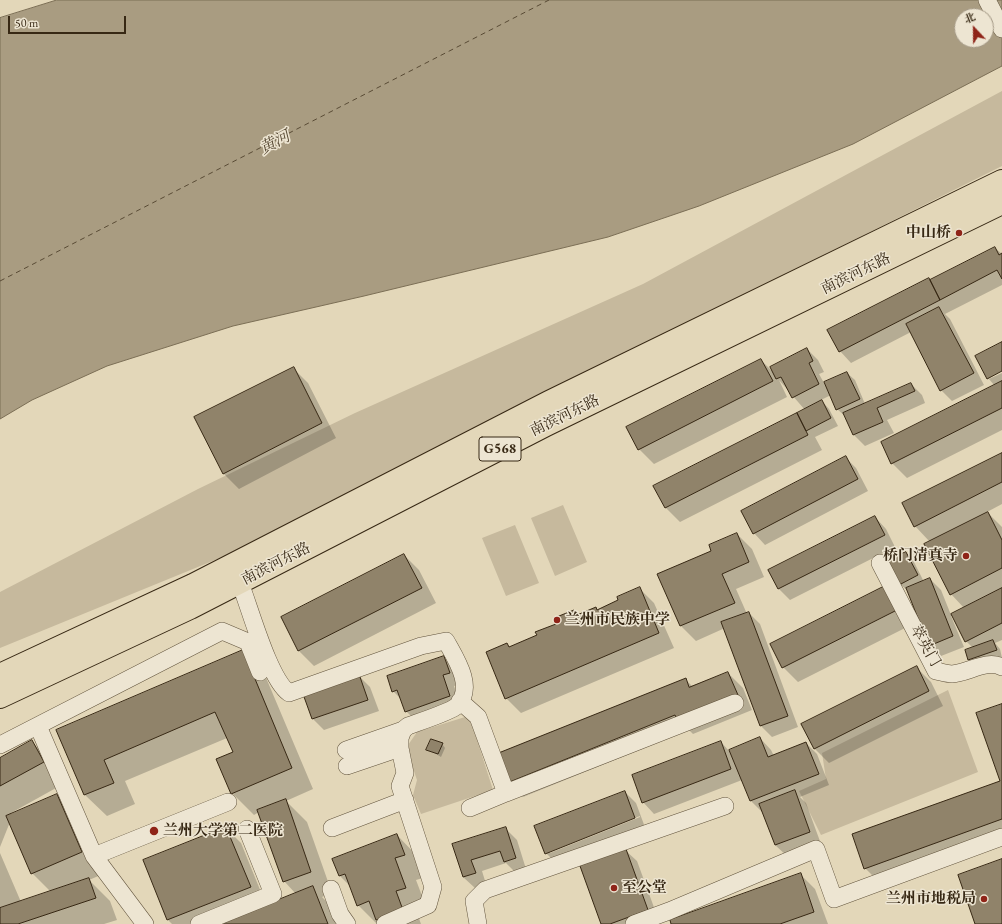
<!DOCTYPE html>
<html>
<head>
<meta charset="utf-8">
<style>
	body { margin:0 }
	#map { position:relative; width:1002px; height:924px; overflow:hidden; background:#e3d7b9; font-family:"EB Garamond","Noto Serif SC",serif }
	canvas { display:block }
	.north { position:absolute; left:954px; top:8px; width:40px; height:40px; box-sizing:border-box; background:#ede5d2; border:1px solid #a49986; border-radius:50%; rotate:338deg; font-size:11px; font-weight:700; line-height:16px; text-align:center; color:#372814 }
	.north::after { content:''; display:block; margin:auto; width:14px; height:18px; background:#8f2418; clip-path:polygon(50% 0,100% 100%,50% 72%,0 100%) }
	.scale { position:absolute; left:8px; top:16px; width:118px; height:18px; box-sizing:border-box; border:2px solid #372814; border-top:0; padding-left:5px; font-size:12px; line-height:14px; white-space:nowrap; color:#372814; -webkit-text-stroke:3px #ede5d2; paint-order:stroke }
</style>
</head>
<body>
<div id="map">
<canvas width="1002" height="924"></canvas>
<div class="north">北</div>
<div class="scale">50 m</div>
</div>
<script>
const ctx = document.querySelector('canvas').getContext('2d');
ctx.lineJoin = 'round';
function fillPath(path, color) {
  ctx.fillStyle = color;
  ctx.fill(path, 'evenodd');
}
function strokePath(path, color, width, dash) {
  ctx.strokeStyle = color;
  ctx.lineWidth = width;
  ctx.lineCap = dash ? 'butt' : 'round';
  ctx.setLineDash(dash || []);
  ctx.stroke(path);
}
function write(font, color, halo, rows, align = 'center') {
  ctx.font = font + ' "EB Garamond","Noto Serif SC",serif';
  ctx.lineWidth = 3;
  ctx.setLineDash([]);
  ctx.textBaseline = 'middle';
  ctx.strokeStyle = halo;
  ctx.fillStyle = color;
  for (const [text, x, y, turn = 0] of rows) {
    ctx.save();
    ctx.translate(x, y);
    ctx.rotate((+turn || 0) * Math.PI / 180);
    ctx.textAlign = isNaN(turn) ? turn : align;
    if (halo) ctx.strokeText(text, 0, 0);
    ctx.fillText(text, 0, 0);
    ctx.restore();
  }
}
const green = new Path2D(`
	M1002 91V166L496 419 254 544 0 648V592L198 489 355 413 643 284Z
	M563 505 587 562 555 576 531 518Z
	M515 525 539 583 506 596 482 538Z
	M948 690 978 772 821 835 799 791 826 779 822 753Z
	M465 717 471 721 493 790 421 814 413 795 417 780 406 748 417 732Z`);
const water = new Path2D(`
	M57 0H1002V66L853 144 699 206 608 237 364 296 233 326 107 366 32 400 0 419V18ZM962 16H986V40H962Z`);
const shadow = new Path2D(`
	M995 248 1002 254V285L945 314 950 319 984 385 952 401 941 390 911 332 851 363 840 351 929 279 931 281Z
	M1002 344V370L989 377V379L1002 373V430L907 478 892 463 995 386 988 378Z
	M807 349 818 360 824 372 819 374 824 383 847 373 855 380 865 404 911 384 922 395 925 403 887 420 894 433 865 446 854 435 845 416 837 409 831 395 821 400 829 409 838 426 815 437 822 450 680 522 665 507 805 410 779 380 787 397 654 464 639 449 761 360 774 373Z
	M293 368 308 383 336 438 239 489 224 474 195 417Z
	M1002 454V504L987 512 1002 527V640L995 643 1000 649 1002 658 977 667 969 660 973 648 966 641 953 616H951L964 647 941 656 930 645 908 591 900 584 906 553 913 560 924 582 930 579 941 590 951 615 964 608 951 594 930 542 915 526Z
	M845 457 856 468 868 491 765 545 754 533 743 511Z
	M875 517 886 529 895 547 790 600 779 589 770 570Z
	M737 534 752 549 764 577 736 589 747 614 749 613 760 624 798 727 772 737 761 726 725 628 696 641 681 626 659 575 712 551Z
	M404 555 419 570 436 603 314 666 299 651 282 618Z
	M884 587 911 625 798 682 783 667Z
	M639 588 654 603 674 648 521 713 506 698 507 644 510 647 538 636 557 624 574 611 578 615 595 608 598 610 620 601Z
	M444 658 455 669 460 684 454 686 461 707 417 722 406 711 402 700 393 691Z
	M916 667 931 682 943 706 829 763 814 748Z
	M264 673 313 789 286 801 307 822 332 893 322 897 327 902 336 924H221L296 894 284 881 259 812 254 815 232 793 234 753 227 738 125 781 135 804 107 816 85 795 58 730Z
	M728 673 743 688 752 710 693 734 689 730 523 797 508 782 685 679 693 687Z
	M359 676 370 687 379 711 324 730 313 719Z
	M1002 705V839L880 883 865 868 1001 782Z
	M760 738 771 750 774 756 806 743 817 754 829 785 800 797 806 803 821 844 787 856 775 845 762 812 751 801 742 780 654 814 643 802 721 742 729 751Z
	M31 741 53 763 65 783 11 813 12 815 57 795 79 817 103 874 89 880 110 901 117 920 104 924H0V853L21 902 51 892 32 873 10 822 0 847V759Z
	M442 744 445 748 441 757 428 749Z
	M625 792 636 803 646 830 557 864 546 853ZM640 816V817L550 853V851Z
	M226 828 241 843 265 902 209 924H172L168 920 144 861Z
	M505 828 517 840 526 869 516 873 506 863 482 871 486 884 475 888 463 877 453 845Z
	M397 835 418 857 426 877 416 880 427 909 417 913 421 924H377L358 905 352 888 340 876 333 859Z
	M625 850 637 861 659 921 651 924H602Z
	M800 874 815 889 828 924H672Z`);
const ferry = new Path2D(`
	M0 281 549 0`);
const building = new Path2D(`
	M995 247 999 255 1002 253V279L997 270 940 300 930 280Z
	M929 278 940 300 839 352 827 330Z
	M939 307 974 373 940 391 906 324Z
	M1002 342V371L987 379 975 356Z
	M807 348 813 361 809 363 819 384 792 398 781 377 776 379 770 367Z
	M761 359 773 381 638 450 626 427Z
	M294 367 322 423 223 474 194 417Z
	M847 372 860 399 836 410 824 382Z
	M1002 381V408L891 464 881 442Z
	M911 383 915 391 877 408 883 422 853 435 843 413Z
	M822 400 831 418 806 431 797 413Z
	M797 413 808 435 665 508 653 486Z
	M1002 453V482L914 527 902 503Z
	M846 456 858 479 753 534 741 511Z
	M988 512 1002 540V568L950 595 924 544Z
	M875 516 885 535 778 589 768 570Z
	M737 533 749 562 722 574 735 603 680 626 657 574 711 551 709 545Z
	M906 552 918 575 899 585 887 561Z
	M404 554 422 588 298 651 281 617Z
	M930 578 953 636 929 646 906 588Z
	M885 586 897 610 782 668 770 644Z
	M640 587 659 633 505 699 486 652 507 643 509 647 537 635 535 632 556 624 554 618 574 610 577 615 596 607 597 610 618 600 617 597Z
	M1002 588V623L965 642 951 614Z
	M749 612 788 716 760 726 721 622Z
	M993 640 997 650 968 660 965 650Z
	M243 650 292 768 231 794 216 759 233 752 215 712 104 760 114 783 84 795 56 730Z
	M444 656 450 673 443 675 450 696 405 712 397 690 392 692 387 676Z
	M917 666 929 691 814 749 801 724Z
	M728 672 738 695 677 720 675 715 507 783 496 754 686 678 689 687Z
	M359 674 368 700 312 719 303 694Z
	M1002 704V819L864 869 852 834 1000 781 976 713Z
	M760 737 768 757 806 742 819 774 750 801 729 750Z
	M431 739 443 743 438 754 426 750Z
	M32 740 44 762 0 786V758Z
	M721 741 731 769 642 803 632 775Z
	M795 790 810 832 775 845 759 804Z
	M625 791 635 818 545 854 534 826Z
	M57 794 82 852 31 874 6 816Z
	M286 799 311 872 283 882 257 810Z
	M226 827 251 887 167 920 143 860Z
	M506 827 516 858 504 862 500 851 471 860 476 873 463 877 452 844Z
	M397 834 405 855 395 858 406 888 396 891 403 910 376 920 369 901 357 906 345 874 339 876 332 859Z
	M626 849 648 910 610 924H601L580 866Z
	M1002 859V924H975L958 875Z
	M801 873 814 912 780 924H671L670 920Z
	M89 878 96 898 18 924H0V908Z
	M313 886 328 924H218Z`);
const minor = new Path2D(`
	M987 0 1002 29
	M880 563 936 671C941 672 947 674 952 674 968 673 987 659 1002 667
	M240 583C250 608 269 679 289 693L421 646 446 641C456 659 475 687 457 706 450 712 419 722 408 726L403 730 400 738V748L405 773 400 786 433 887 428 905 385 924
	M460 701 478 717 506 793 735 703
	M38 726 94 856 145 924
	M0 745 222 631 248 642 260 672
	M346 750 403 730
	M347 766 400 748
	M470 808 506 793
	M332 828 405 800
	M94 856 228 802
	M331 889 340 914 347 924
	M199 924 273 894 247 829
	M478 924 474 901 485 890 725 806
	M634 924 669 911 816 849 834 899 1002 837`);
const highway = new Path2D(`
	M0 675 193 585 549 402 1002 181
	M0 697 190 608 546 425 1002 203`);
const markers = [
	[959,233,4,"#8f2418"],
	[966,556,4,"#8f2418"],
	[557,620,4,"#8f2418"],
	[154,831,5,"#8f2418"],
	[614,888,4,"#8f2418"],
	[984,899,4,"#8f2418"]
];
const shields = [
	[500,449,42]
];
const shieldNames = [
	["G568",500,449]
];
const poiNames = [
	["中山桥",951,233],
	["桥门清真寺",958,556],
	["兰州市民族中学",565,620,"left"],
	["兰州大学第二医院",163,831,"left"],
	["至公堂",622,888,"left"],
	["兰州市地税局",976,899]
];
const streetNames = [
	["南滨河东路",856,274,-26],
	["南滨河东路",565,416,-26],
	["南滨河东路",276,564,-27],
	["萃英门",925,646,60]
];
const waterNames = [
	["黄河",275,143,-28]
];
fillPath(green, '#c6b99d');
fillPath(water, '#a99c81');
strokePath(water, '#7b6e55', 1);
fillPath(shadow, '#0003');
strokePath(ferry, '#594b35', 1, [5, 4]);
fillPath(building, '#90836a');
strokePath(building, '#372814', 1);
strokePath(minor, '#62543d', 18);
strokePath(highway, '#372814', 24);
strokePath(minor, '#ede5d2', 17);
strokePath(highway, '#e3d7b9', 22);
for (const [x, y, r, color] of markers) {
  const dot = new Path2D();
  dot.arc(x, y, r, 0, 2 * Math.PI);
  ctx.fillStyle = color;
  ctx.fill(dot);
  strokePath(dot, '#ede5d2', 1.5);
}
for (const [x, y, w] of shields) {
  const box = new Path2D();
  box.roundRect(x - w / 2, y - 12, w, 24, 3);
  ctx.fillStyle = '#ede5d2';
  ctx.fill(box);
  strokePath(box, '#372814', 1);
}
write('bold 14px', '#372814', null, shieldNames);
write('bold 15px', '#372814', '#ede5d2', poiNames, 'right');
write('15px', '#372814', '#ede5d2', streetNames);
write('italic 16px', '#594b35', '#ede5d2', waterNames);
</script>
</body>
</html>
